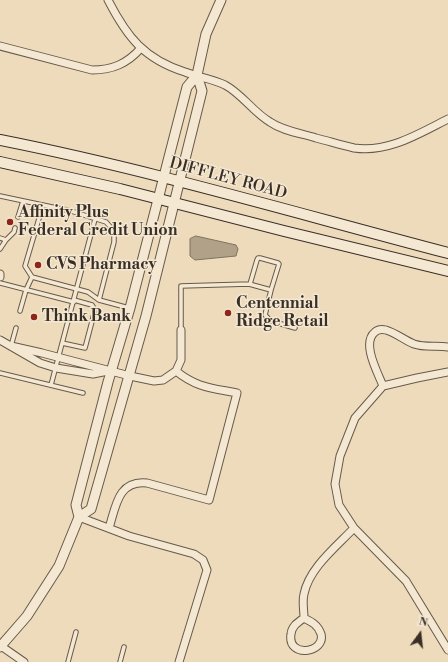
<!DOCTYPE html>
<html>
<head>
<meta charset="utf-8">
<style>
	body { margin:0 }
	#map { position:relative; width:448px; height:662px; overflow:hidden; background:#eedbbb; font-family:"Libre Bodoni",serif }
	canvas { display:block }
	.north { position:absolute; left:400px; top:614px; width:40px; height:40px; -webkit-text-stroke:3px #f4e8d3; paint-order:stroke; rotate:15deg; font-size:11px; font-weight:700; line-height:16px; text-align:center; color:#392f26 }
	.north::after { content:''; display:block; margin:auto; width:14px; height:18px; background:#392f26; clip-path:polygon(50% 0,100% 100%,50% 72%,0 100%) }
</style>
</head>
<body>
<div id="map">
<canvas width="448" height="662"></canvas>
<div class="north">N</div>
</div>
<script>
const ctx = document.querySelector('canvas').getContext('2d');
ctx.lineJoin = 'round';
function fillPath(path, color) {
  ctx.fillStyle = color;
  ctx.fill(path, 'evenodd');
}
function strokePath(path, color, width, dash) {
  ctx.strokeStyle = color;
  ctx.lineWidth = width;
  ctx.lineCap = dash ? 'butt' : 'round';
  ctx.setLineDash(dash || []);
  ctx.stroke(path);
}
function write(font, color, halo, rows, align = 'center') {
  ctx.font = font + ' "Libre Bodoni",serif';
  ctx.lineWidth = 3;
  ctx.setLineDash([]);
  ctx.textBaseline = 'middle';
  ctx.strokeStyle = halo;
  ctx.fillStyle = color;
  for (const [text, x, y, turn = 0] of rows) {
    ctx.save();
    ctx.translate(x, y);
    ctx.rotate((+turn || 0) * Math.PI / 180);
    ctx.textAlign = isNaN(turn) ? turn : align;
    if (halo) ctx.strokeText(text, 0, 0);
    ctx.fillText(text, 0, 0);
    ctx.restore();
  }
}
const water = new Path2D(`
	M196 236 236 245 238 249 236 256 195 260 190 256V239Z`);
const service = new Path2D(`
	M0 196 71 211 106 222 114 231V242L99 300 129 308
	M43 205 25 266 32 277 88 292 99 300
	M18 217 23 201
	M0 238 6 240 0 249
	M6 240 14 232 15 228
	M0 283 74 302
	M250 284 257 260 258 258H260L278 263 279 264 271 290
	M20 311 26 290 32 277
	M181 330V286L249 284 271 290 265 315 271 321 295 328
	M62 343 85 348 95 310 92 305 74 300
	M11 346 16 328
	M0 373 83 393
	M51 385 95 219
	M68 662 76 632
	M120 662 124 647`);
const minor = new Path2D(`
	M108 0C127 37 144 59 185 72 198 77 213 79 225 85 242 94 253 112 270 122 283 131 300 133 316 138 328 141 341 145 354 148 388 153 418 134 448 119
	M0 46 92 70C112 70 127 64 141 48
	M0 274V277
	M0 340 40 363 56 368 93 374 108 371
	M11 346 42 353 130 376 154 381 163 380 176 371 181 360V330
	M448 372 417 378 383 386 355 418 340 456 335 484 339 505 354 528 406 581 448 650
	M383 386C378 373 361 343 375 332 378 329 382 329 386 330 396 333 404 340 414 344 425 348 437 345 448 347
	M79 517 129 536 194 554 203 560 207 570 179 662
	M109 528C116 506 118 480 147 483L209 500 237 393C212 388 197 388 176 371
	M304 618C312 622 318 625 321 634 326 653 287 659 291 634 292 626 297 623 304 618 304 610 302 601 304 594 309 568 337 546 354 528
	M1 646 24 662`);
const tertiary = new Path2D(`
	M79 517 76 505 108 382 130 308 187 87 197 75 206 34 221 0
	M0 647 27 616 59 566 79 517 91 509 146 316 202 91 197 75`);
const secondary = new Path2D(`
	M0 140C151 170 299 214 448 253
	M0 162 120 189 284 231 448 271`);
const markers = [
	[10,222,4,"#8f2418"],
	[38,265,4,"#8f2418"],
	[228,313,4,"#8f2418"],
	[34,317,4,"#8f2418"]
];
const streetNames = [
	["DIFFLEY ROAD",228,179,15]
];
const poiNames = [
	["Affinity Plus",18,213],
	["Federal Credit Union",18,231],
	["CVS Pharmacy",46,265],
	["Centennial",236,304],
	["Ridge Retail",236,322],
	["Think Bank",42,317]
];
fillPath(water, '#b0a188');
strokePath(water, '#807361', 1);
strokePath(service, '#665a4b', 5.5);
strokePath(minor, '#665a4b', 9);
strokePath(tertiary, '#665a4b', 11);
strokePath(secondary, '#392f26', 12);
strokePath(service, '#f4e8d3', 3.5);
strokePath(minor, '#f4e8d3', 7);
strokePath(tertiary, '#f4e8d3', 9);
strokePath(secondary, '#f4e8d3', 10);
for (const [x, y, r, color] of markers) {
  const dot = new Path2D();
  dot.arc(x, y, r, 0, 2 * Math.PI);
  ctx.fillStyle = color;
  ctx.fill(dot);
  strokePath(dot, '#f4e8d3', 1.5);
}
write('16px', '#392f26', '#f4e8d3', streetNames);
write('bold 16px', '#392f26', '#f4e8d3', poiNames, 'left');
</script>
</body>
</html>
